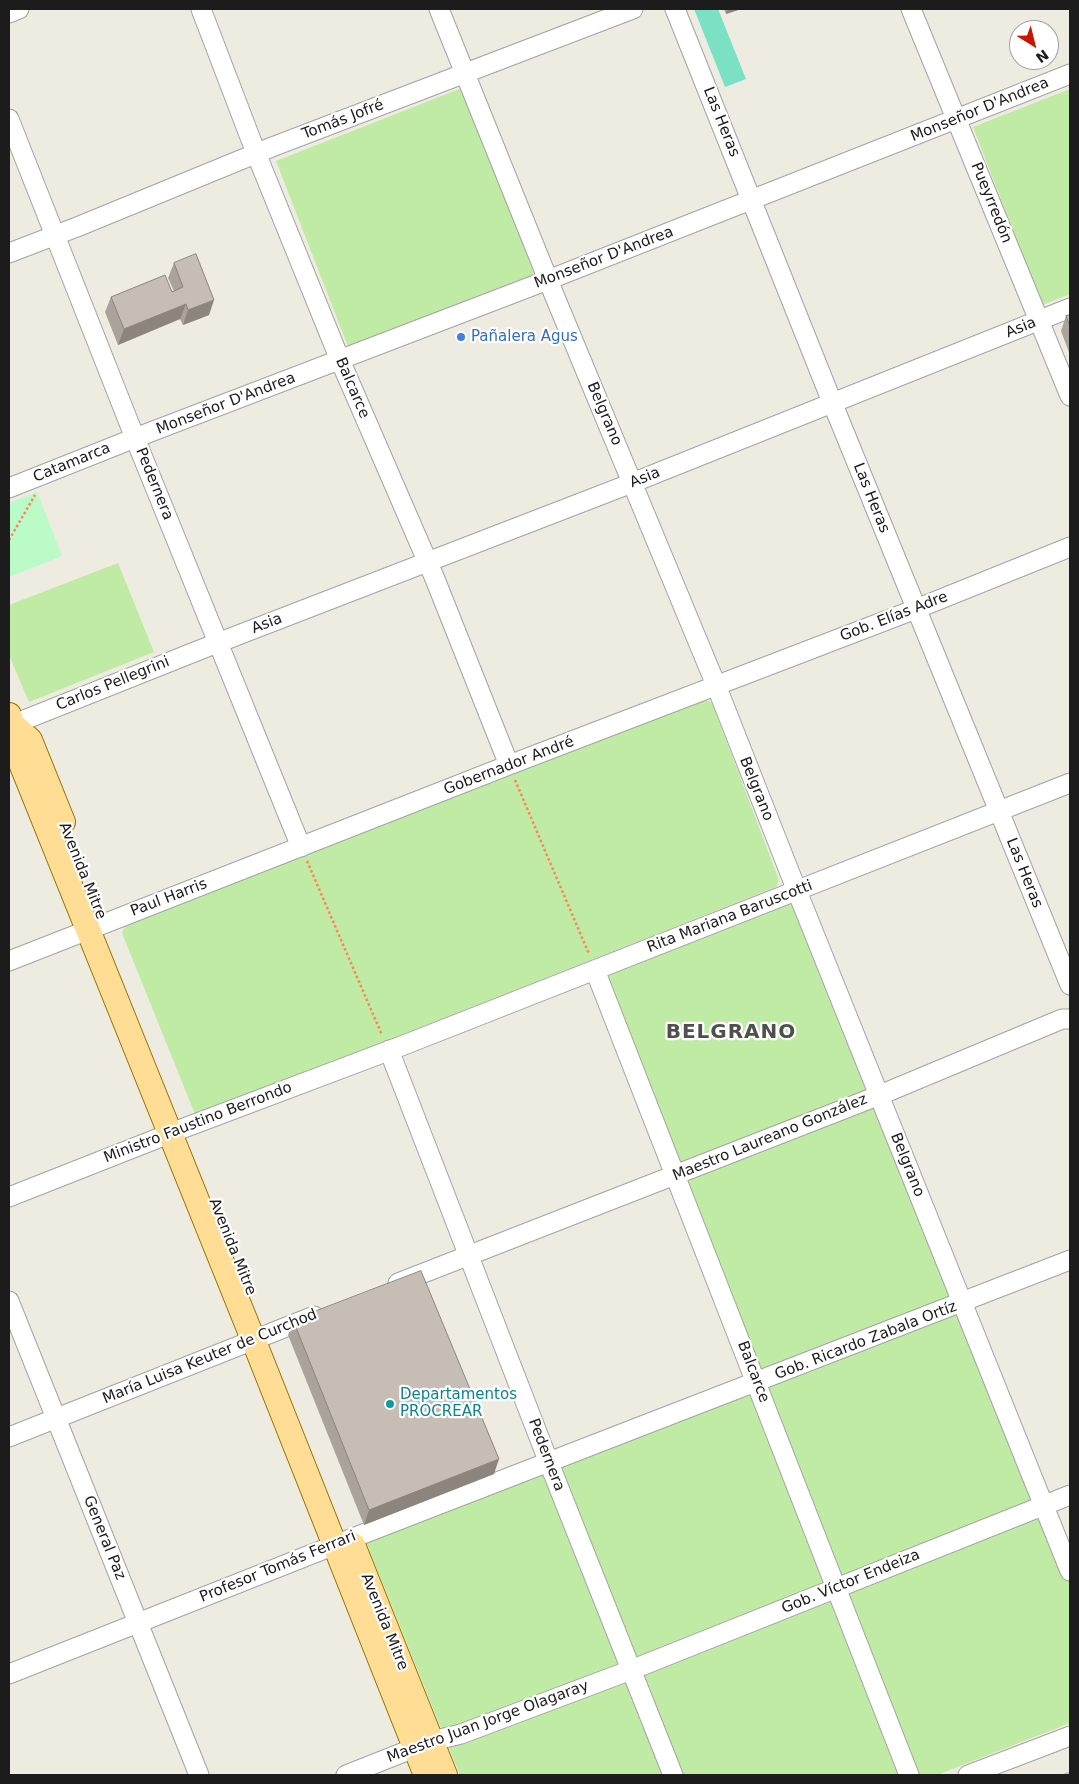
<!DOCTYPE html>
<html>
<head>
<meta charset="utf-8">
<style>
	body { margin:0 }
	#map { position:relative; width:1079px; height:1784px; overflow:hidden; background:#eeebe1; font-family:"DejaVu Sans",sans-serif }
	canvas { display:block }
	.frame { position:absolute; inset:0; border:10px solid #1c1c1c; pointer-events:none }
	.north { position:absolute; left:1009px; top:20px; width:50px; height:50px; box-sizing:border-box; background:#fff; border:1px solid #a4a4a4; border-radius:50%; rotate:144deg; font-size:14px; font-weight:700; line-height:20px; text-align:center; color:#1c1c1c }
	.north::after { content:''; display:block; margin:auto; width:18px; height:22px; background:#c81600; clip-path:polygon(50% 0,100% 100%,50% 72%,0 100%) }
</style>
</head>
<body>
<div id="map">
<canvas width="1079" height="1784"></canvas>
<div class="frame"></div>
<div class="north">N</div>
</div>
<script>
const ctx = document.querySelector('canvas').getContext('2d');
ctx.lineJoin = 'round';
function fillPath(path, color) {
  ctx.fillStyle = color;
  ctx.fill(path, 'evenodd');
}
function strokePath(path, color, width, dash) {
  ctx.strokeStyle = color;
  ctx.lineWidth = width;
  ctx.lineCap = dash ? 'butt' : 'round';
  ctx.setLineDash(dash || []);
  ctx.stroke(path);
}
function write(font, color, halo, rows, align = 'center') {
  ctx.font = font + ' "DejaVu Sans",sans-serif';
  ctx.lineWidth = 4.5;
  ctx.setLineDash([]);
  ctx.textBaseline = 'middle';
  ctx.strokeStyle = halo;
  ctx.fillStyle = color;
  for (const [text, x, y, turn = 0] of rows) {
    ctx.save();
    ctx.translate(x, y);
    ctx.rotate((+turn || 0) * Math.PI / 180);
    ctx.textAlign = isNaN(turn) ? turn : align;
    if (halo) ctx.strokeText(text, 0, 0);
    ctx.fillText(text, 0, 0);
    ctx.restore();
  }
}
const grass = new Path2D(`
	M462 88 535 276 349 349 276 161Z
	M1070 89V294L1042 305 973 127Z
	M118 563 154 652 29 702 9 655V605Z
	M703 698 712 703 779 880 776 887 200 1115 195 1114 122 933 125 926Z
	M797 891 1070 1572V1723L937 1775H460L363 1534 757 1383 595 970Z`);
const park = new Path2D(`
	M37 492 62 556 9 577V503Z`);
const pitch = new Path2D(`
	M694 9H718L746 79 725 87Z`);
const stream = new Path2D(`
	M1066 1775 1070 1774`);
const path = new Path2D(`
	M9 540 35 495
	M515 780 589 954
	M307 861 382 1035`);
const minor = new Path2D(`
	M201 9 256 153 340 360 435 579 509 765
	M439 9 555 297 716 685 797 891 1070 1571
	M675 9 832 402 1070 985
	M911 9 1070 396
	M9 13 19 9
	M9 119 135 438 301 847
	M9 253 77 227 272 147 633 9
	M9 488 135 438 548 280 1070 74
	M9 726 202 649 632 483 1070 308
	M9 961 509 765 916 609 1070 547
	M595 970 909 1775
	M389 1050 549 1463 673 1775
	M9 1197 184 1128 404 1045 1070 783
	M398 1283 880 1095 1062 1019H1070
	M9 1301 199 1775
	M9 1437 314 1316
	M9 1674 350 1539 1070 1260
	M346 1775 432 1741 461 1734 631 1670 1070 1495
	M968 1775 1070 1736`);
const major = new Path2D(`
	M9 715 12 724 14 746 259 1354 426 1775
	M12 724 30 740 63 822
	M353 1545 445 1775`);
const wall = new Path2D(`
	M724 9H741L726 14Z
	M174 263 209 315 183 325 180 319 118 345 105 312 111 297 174 291 168 278Z
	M1070 315V355L1061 331 1066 316Z
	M293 1320 494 1474 364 1525 288 1335Z`);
const shadedWall = new Path2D(`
	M728 9H741L726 14Z
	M214 300 209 315 183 325 188 310Z
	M186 304 180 319 118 345 124 329Z
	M499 1459 494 1474 364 1525 369 1510Z`);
const building = new Path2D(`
	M196 254 214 300 188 310 186 304 124 329 111 297 165 275 172 292 183 287 174 263Z
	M1070 315V326L1066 316Z
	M421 1271 499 1459 369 1510 293 1320Z`);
const markers = [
	[461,337,5,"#3f7fe0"],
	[390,1404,5,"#0f9aa8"]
];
const streetNames = [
	["Monseñor D'Andrea",980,110,-22],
	["Tomás Jofré",343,120,-21],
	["Las Heras",721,122,68],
	["Pueyrredón",991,203,68],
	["Monseñor D'Andrea",604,258,-21],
	["Asia",1021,328,-22],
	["Balcarce",352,388,67],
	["Monseñor D'Andrea",226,404,-21],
	["Belgrano",604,414,67],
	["Catamarca",72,463,-22],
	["Asia",645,478,-22],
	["Pedernera",154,484,68],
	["Las Heras",871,498,68],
	["Gob. Elías Adre",894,617,-21],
	["Asia",267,624,-21],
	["Carlos Pellegrini",113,684,-22],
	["Gobernador André",509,766,-21],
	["Belgrano",756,789,68],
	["Avenida Mitre",82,871,68],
	["Las Heras",1024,873,68],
	["Paul Harris",169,898,-21],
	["Rita Mariana Baruscotti",730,917,-21],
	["Ministro Faustino Berrondo",198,1123,-21],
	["Maestro Laureano González",770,1138,-22],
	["Belgrano",907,1165,68],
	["Avenida Mitre",232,1247,68],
	["Gob. Ricardo Zabala Ortíz",866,1341,-21],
	["María Luisa Keuter de Curchod",210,1357,-22],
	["Balcarce",753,1372,69],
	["Pedernera",546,1455,69],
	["General Paz",104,1538,68],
	["Profesor Tomás Ferrari",278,1567,-22],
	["Gob. Víctor Endeiza",851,1582,-22],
	["Avenida Mitre",384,1622,68],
	["Maestro Juan Jorge Olagaray",488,1722,-20]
];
const shopNames = [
	["Pañalera Agus",471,337]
];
const cultureNames = [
	["Departamentos",400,1395],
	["PROCREAR",400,1412]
];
const districtNames = [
	["BELGRANO",731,1033]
];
fillPath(grass, '#bfeba4');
fillPath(park, '#bbfbc7');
fillPath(pitch, '#7be1c5');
strokePath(stream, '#9fc8de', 4.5);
strokePath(minor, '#a3a3a3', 21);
strokePath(major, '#947300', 26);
strokePath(path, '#fe8361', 2.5, [2.5, 2.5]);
strokePath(minor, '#fff', 19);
strokePath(major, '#ffdd95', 24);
fillPath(wall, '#aaa39b');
fillPath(shadedWall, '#8b857e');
fillPath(building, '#c6beb4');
strokePath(building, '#8b857e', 1);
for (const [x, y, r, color] of markers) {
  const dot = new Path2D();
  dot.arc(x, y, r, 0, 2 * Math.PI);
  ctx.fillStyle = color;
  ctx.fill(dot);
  strokePath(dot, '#fff', 2);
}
write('15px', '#1c1c1c', '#fff', streetNames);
write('15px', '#366cbe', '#fff', shopNames, 'left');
write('15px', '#0d838f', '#fff', cultureNames, 'left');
ctx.letterSpacing = '1px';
write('bold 20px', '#4f4f4f', '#fff', districtNames);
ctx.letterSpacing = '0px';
</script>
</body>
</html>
